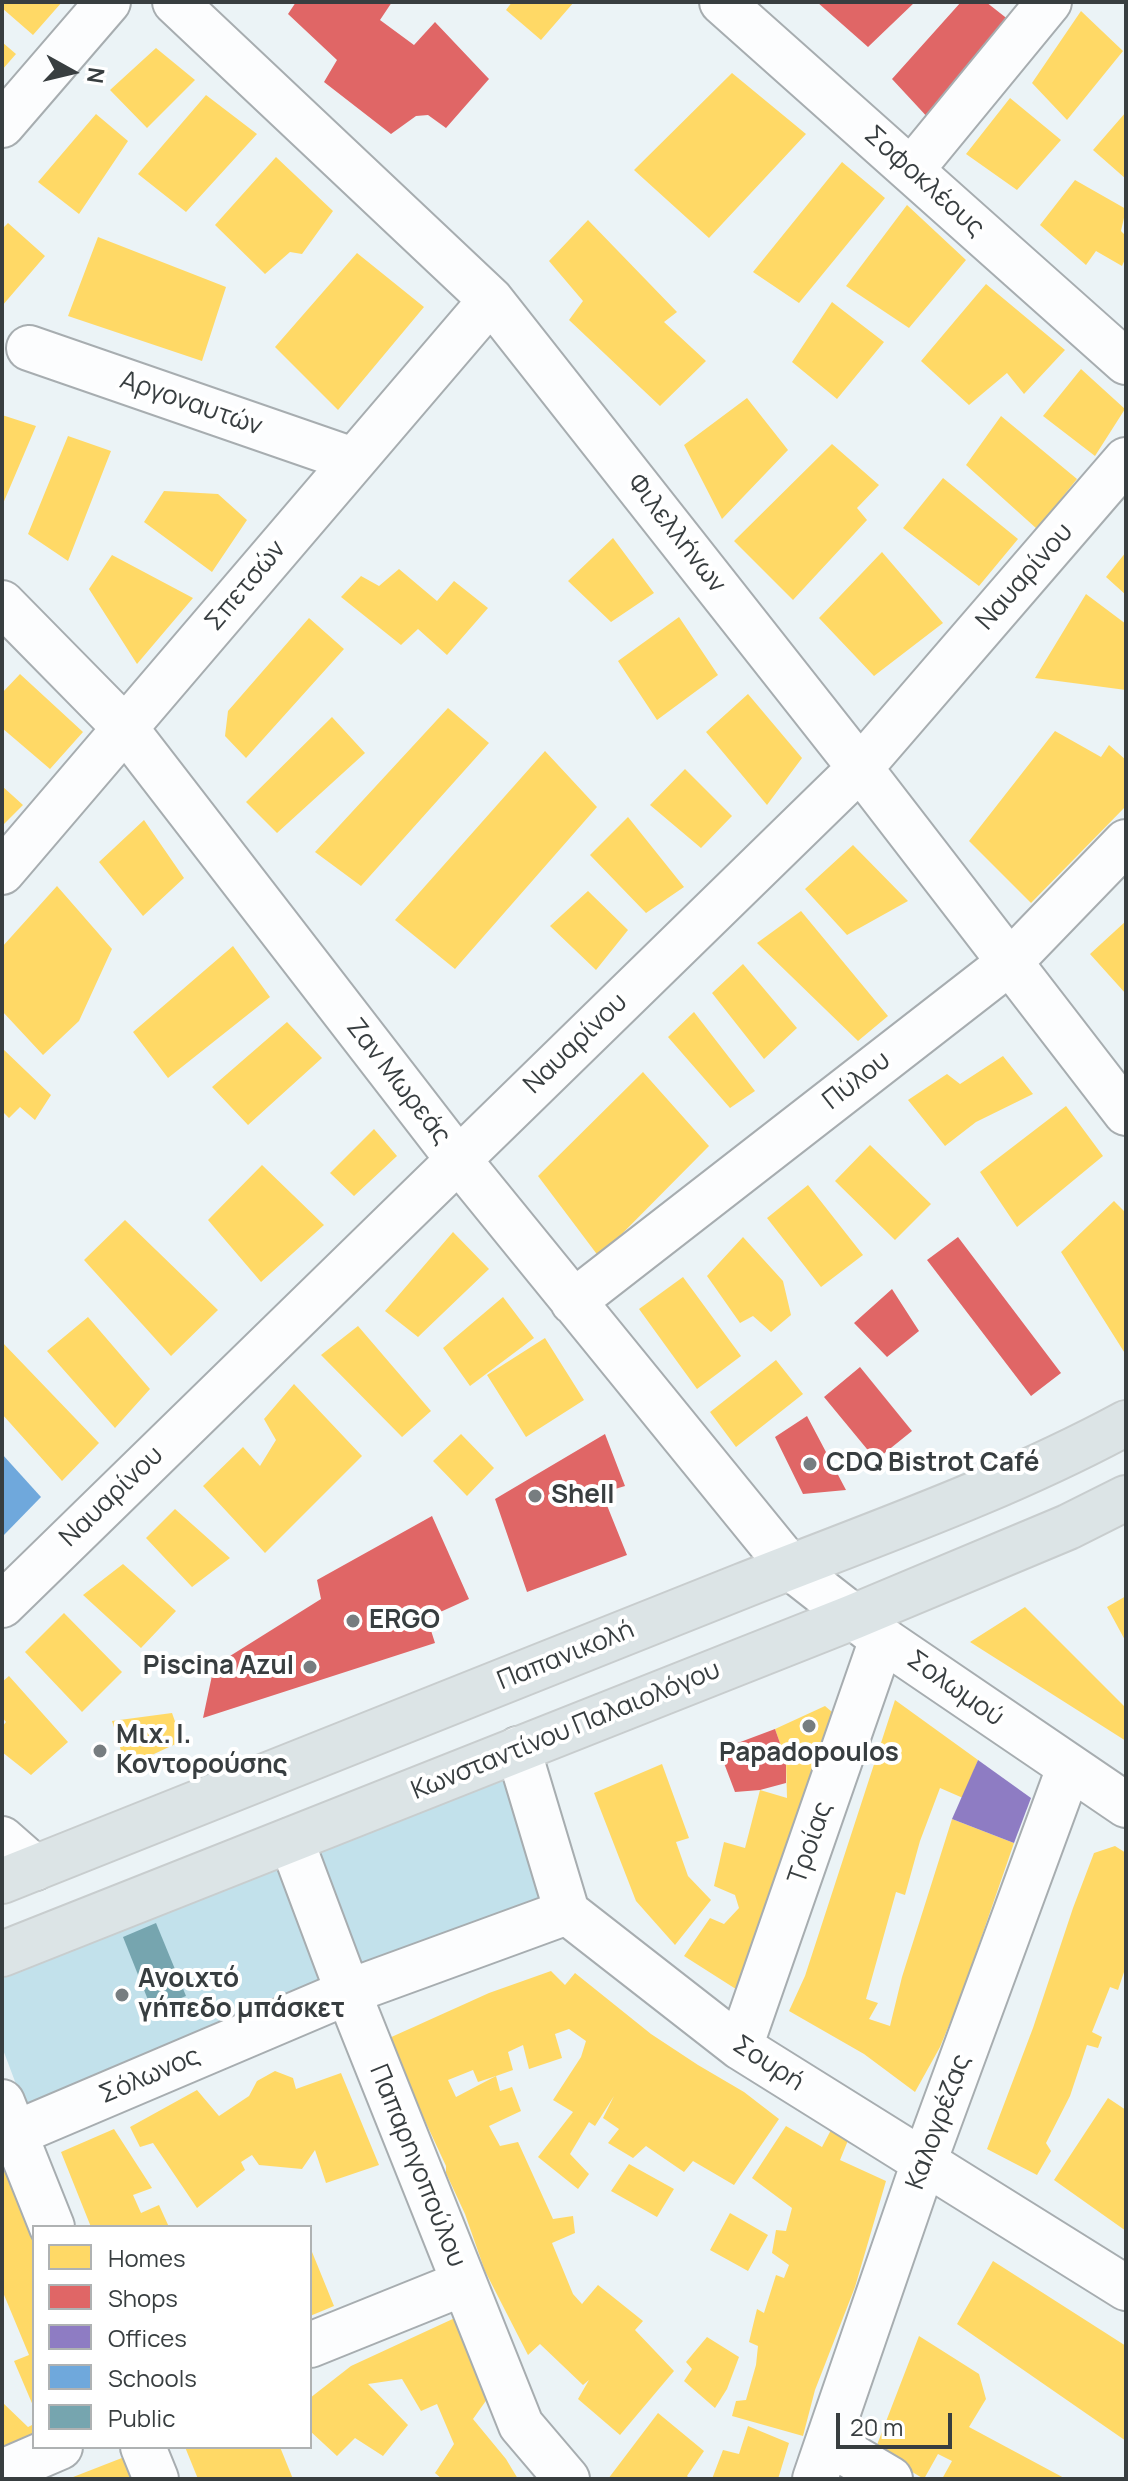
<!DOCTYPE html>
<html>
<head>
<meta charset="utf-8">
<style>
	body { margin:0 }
	#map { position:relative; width:1128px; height:2481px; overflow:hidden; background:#ebf3f6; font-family:Manrope,sans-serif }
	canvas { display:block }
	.frame { position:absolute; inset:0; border:4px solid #383e40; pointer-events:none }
	.legend { position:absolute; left:32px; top:2225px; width:280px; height:224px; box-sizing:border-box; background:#fff; border:2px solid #afb2b3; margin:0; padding:10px 14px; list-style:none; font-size:24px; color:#383e40 }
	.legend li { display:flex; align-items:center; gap:16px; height:40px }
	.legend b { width:40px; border:2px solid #afb2b3 }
	.north { position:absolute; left:32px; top:32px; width:80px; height:80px; -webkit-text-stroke:6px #fff; paint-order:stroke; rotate:98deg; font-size:22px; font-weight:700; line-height:32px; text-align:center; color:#383e40 }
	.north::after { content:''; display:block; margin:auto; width:28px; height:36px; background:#383e40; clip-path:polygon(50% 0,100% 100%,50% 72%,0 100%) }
	.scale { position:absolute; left:836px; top:2413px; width:116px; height:36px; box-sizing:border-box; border:4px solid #383e40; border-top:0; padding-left:10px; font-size:24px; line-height:28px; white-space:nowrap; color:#383e40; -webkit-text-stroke:6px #fff; paint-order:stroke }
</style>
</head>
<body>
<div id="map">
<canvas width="1128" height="2481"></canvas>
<div class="frame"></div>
<ul class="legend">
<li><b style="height:22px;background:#ffd966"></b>Homes</li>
<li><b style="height:22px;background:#e06666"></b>Shops</li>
<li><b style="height:22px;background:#8e7cc3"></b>Offices</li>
<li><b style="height:22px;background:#6fa8dc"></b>Schools</li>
<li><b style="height:22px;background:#76a5af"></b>Public</li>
</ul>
<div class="north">N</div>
<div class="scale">20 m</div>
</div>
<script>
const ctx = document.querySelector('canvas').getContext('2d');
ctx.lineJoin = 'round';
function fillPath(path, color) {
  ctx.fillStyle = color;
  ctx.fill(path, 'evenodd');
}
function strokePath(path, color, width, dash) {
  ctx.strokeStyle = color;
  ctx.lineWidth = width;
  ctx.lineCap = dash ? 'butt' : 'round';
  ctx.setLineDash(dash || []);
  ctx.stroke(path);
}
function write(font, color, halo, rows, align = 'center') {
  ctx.font = font + ' Manrope,sans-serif';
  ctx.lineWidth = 8;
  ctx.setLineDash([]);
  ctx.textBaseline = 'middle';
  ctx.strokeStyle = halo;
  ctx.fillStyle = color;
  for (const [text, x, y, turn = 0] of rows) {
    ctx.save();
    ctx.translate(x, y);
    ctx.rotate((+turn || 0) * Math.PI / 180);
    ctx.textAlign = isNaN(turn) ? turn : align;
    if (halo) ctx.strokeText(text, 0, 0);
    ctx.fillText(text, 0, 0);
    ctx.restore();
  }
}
const green = new Path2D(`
	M507 1776 556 1901 356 1979 307 1854Z
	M285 1863 333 1988 25 2108 2 2047V1973Z`);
const homes = new Path2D(`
	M2 2H62L33 35 2 8Z
	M512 2H574L541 40 506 10Z
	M1081 11 1123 51 1067 120 1032 83Z
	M2 42 16 54 2 70Z
	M156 48 195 80 147 128 110 90Z
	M732 73 806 134 709 238 634 170Z
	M206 95 257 134 186 212 138 174Z
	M1010 98 1061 140 1017 190 966 154Z
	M1126 112V179L1093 150Z
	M96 114 128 141 79 214 38 182Z
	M276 157 333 211 302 254 290 252 265 274 215 225Z
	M842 162 885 198 799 303 753 272Z
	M1075 180 1126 209 1121 231 1126 236V257L1122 266 1096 251 1086 265 1040 225Z
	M907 205 966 260 909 328 846 286Z
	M588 220 677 312 664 322 706 361 660 406 569 320 583 301 549 261Z
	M8 223 45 256 2 306V229Z
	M98 237 226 287 202 361 68 316Z
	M357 253 424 307 338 410 275 347Z
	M986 284 1065 350 1024 394 1007 373 969 405 921 361Z
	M832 302 884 342 837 399 792 362Z
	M1081 369 1125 409 1095 456 1043 416Z
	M747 398 788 450 722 519 684 445Z
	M2 415 36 426 2 506Z
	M1001 416 1077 479 1037 529 966 465Z
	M68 436 111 451 68 561 28 534Z
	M832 444 879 485 857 508 867 520 793 600 734 541Z
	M943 478 1018 539 979 586 903 528Z
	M164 491 218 494 247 520 212 572 144 522Z
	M613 538 654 593 611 622 568 581Z
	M882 552 943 623 874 676 819 618Z
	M1126 552V595L1106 577Z
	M112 555 193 598 137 664 89 589Z
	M399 569 437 601 454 581 488 608 447 655 418 629 401 645 341 597 361 576 379 586Z
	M1086 594 1126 624V690L1035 678Z
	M679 617 718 675 657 720 618 661Z
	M309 618 344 649 246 758 225 736 228 711Z
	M20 674 83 732 50 769 2 728V693Z
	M748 694 802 758 767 805 706 732Z
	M448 708 489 743 361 886 315 852Z
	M332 717 365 753 277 833 246 802Z
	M1055 731 1101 757 1109 745 1126 760V806L1031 903 969 841Z
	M545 751 597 807 455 969 395 920Z
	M685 769 732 816 701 848 650 805Z
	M2 786 23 805 2 826Z
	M628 817 684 887 646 913 590 855Z
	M144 820 184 878 143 916 99 862Z
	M853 845 908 901 847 935 805 889Z
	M57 886 112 949 79 1021 43 1055 2 1011V947Z
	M588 891 628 930 596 970 550 926Z
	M801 911 888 1016 858 1041 757 943Z
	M1126 921V994L1090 954Z
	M233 946 270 997 168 1078 133 1032Z
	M743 964 797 1028 764 1059 712 993Z
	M694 1012 755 1091 730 1108 668 1037Z
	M287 1022 322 1058 248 1125 212 1087Z
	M2 1048 51 1095 35 1120 20 1107 9 1118 2 1111Z
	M1003 1056 1033 1094 976 1122 945 1146 908 1100 947 1074 960 1084Z
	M643 1072 709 1146 599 1257 538 1176Z
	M1066 1106 1103 1156 1017 1227 980 1172Z
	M374 1129 397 1156 354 1196 330 1173Z
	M870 1145 931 1204 895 1240 835 1181Z
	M262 1165 324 1225 261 1282 208 1220Z
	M808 1185 863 1255 821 1287 767 1218Z
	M1114 1201 1126 1213V1355L1061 1252Z
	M125 1220 218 1310 171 1356 84 1260Z
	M453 1232 489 1269 418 1337 385 1311Z
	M743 1237 783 1281 791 1315 771 1332 753 1316 740 1323 707 1276Z
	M683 1277 741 1356 697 1389 639 1309Z
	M503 1297 534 1338 470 1386 443 1348Z
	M88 1317 150 1389 115 1428 47 1351Z
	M358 1326 431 1411 402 1437 321 1355Z
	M545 1338 584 1400 526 1437 487 1375Z
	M2 1342 99 1443 62 1481 2 1414Z
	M776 1360 803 1394 736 1447 710 1412Z
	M294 1384 362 1456 265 1553 203 1486 243 1447 260 1466 276 1440 264 1419Z
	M461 1434 494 1468 467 1496 433 1461Z
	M175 1509 230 1558 192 1587 146 1538Z
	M123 1564 176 1611 141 1648 83 1595Z
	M1126 1596V1642L1107 1607Z
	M1025 1607 1126 1708V1741L970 1642Z
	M64 1613 122 1672 82 1712 25 1652Z
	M9 1676 68 1742 31 1775 2 1752V1727L6 1722 2 1717V1682Z
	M895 1700 978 1760 963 1798 940 1788 920 1841 905 1895 896 1892 866 1999 878 2003 869 2019 890 2026 902 1977 952 1819 1014 1843 961 1996 940 2047 915 2092 864 2054 789 2011 805 1976Z
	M825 1706 845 1723 750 1998 684 1956 710 1918 724 1924 739 1908 735 1895 714 1886 724 1842 745 1848 760 1790 787 1798 786 1760 775 1729Z
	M172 1713 182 1741 126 1767 112 1721Z
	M662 1764 689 1838 676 1842 688 1876 711 1900 675 1945 636 1901 594 1793Z
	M1115 1846 1126 1853V1966L1118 1990 1110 1987 1092 2032 1102 2037 1098 2048 1087 2045 1070 2096 1046 2143 1051 2151 1037 2175 987 2149 1033 2028 1073 1908 1094 1853Z
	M551 1971 565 1985 575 1973 651 2034 698 2065 744 2092 779 2119 734 2185 693 2161 684 2172 646 2146 633 2158 608 2143 619 2129 603 2118 614 2096 595 2126 589 2122 570 2154 589 2174 578 2189 538 2157 573 2112 553 2100 581 2057 586 2041 569 2029 555 2034 562 2058 529 2069 523 2045 508 2052 513 2070 496 2076 500 2091 512 2087 521 2111 489 2126 500 2146 518 2142 553 2219 573 2216 575 2233 552 2243 573 2294 582 2304 598 2285 643 2321 635 2330 674 2371 620 2435 578 2399 589 2380 583 2385 540 2344 528 2355 485 2271 465 2214 446 2173V2166L387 2039 489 1993ZM473 2070 478 2082 496 2076 456 2097 448 2080Z
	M275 2071 293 2078 296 2089 341 2073 379 2165 326 2183 315 2150 302 2169 259 2165 252 2155 241 2162 245 2170 197 2208 153 2143 140 2147 130 2127 197 2090 219 2116 249 2096 257 2081Z
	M1108 2098 1126 2110V2231L1054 2180Z
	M786 2126 822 2147 831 2130 849 2138 840 2160 886 2181 855 2287 815 2390 803 2436 732 2416 736 2401 746 2400 756 2365 758 2346 749 2342 757 2309 764 2313 776 2275 784 2278 789 2265 772 2253 776 2230 786 2231 792 2208 752 2178Z
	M114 2129 152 2188 133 2195 141 2213 159 2205 169 2227H91L61 2152Z
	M629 2164 674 2189 657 2217 611 2191Z
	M13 2167 34 2227V2408L14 2361 29 2355 2 2290V2171Z
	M730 2213 768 2235 748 2271 710 2250Z
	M310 2247 334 2306 310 2316Z
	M993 2261 1126 2346V2441L957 2324Z
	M457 2317 490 2395 473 2419 506 2459 518 2479H442L435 2473 454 2444 437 2404 421 2411 402 2379 368 2384 408 2425 383 2456 355 2438 337 2456 310 2431V2398L351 2366Z
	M919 2336 979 2374 986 2399 969 2427 1066 2479H942L952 2461 938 2454 924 2479 875 2450Z
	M707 2337 739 2357 727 2389 715 2408 684 2381 692 2369 686 2362Z
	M2 2402 28 2427 34 2424V2449L2 2462Z
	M658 2413 704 2451 687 2476 690 2479H608Z
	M748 2426 789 2443 778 2479H712L723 2450 739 2454Z
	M185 2447H280L293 2479H198Z
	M127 2456 136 2479H68Z`);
const shops = new Path2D(`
	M296 2H392L380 20 414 45 435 22 489 79 446 128 428 115 416 116 391 134 324 82 337 60 288 14Z
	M817 2H915L868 47Z
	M961 2H986L1014 24 931 121 892 79Z
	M958 1237 1061 1373 1031 1396 927 1260Z
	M892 1289 919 1331 887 1357 854 1323Z
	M860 1367 912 1431 876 1460 824 1397Z
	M807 1416 846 1490 803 1494 775 1437Z
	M605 1434 625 1486 602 1493 627 1555 527 1592 495 1499Z
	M432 1516 469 1599 427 1618 435 1643 203 1718 214 1666 321 1599 317 1580Z
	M775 1729 786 1760V1783L760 1790 735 1792 719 1750Z`);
const offices = new Path2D(`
	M978 1760 1031 1798 1014 1843 952 1819Z`);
const schools = new Path2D(`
	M2 1454 41 1497 2 1537Z`);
const public = new Path2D(`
	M156 1923 186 1996 152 2010 123 1937Z`);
const minor = new Path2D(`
	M175 2 491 300 860 768 1126 1113
	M722 2 1126 362
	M2 125 108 2
	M911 170 1049 2
	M29 348 353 460
	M2 603 125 728 457 1158 790 1567 882 1639 1126 1805
	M2 872 491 300
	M573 1302 1009 963 1126 842
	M2 1605 860 768 1126 460
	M518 1749 567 1912 740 2047 1126 2288
	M2 1839 35 1868
	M291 1840 348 1992 521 2425 567 2479
	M740 2047 882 1639
	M2 2102 52 2227
	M2 2139 348 1992 567 1912
	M310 2345 464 2283
	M829 2443 890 2479
	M143 2447 156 2479
	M2 2472 60 2447
	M815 2479 924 2162 1069 1768`);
const major = new Path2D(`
	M2 1881 742 1586C871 1535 1004 1489 1126 1423
	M2 1954 853 1617 1068 1527 1126 1498`);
const markers = [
	[810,1464,8,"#777d80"],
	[535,1496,8,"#777d80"],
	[353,1621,8,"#777d80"],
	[310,1667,8,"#777d80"],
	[809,1726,8,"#777d80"],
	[100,1751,8,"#777d80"],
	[122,1995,8,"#777d80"]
];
const streetNames = [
	["Σοφοκλέους",924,182,42],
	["Αργοναυτών",191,404,19],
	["Φιλελλήνων",676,534,52],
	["Ναυαρίνου",1025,577,-49],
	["Σπετσών",246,586,-50],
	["Ναυαρίνου",576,1044,-44],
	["Πύλου",857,1081,-38],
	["Ζαν Μωρεάς",398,1082,52],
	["Ναυαρίνου",112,1497,-44],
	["Παπανικολή",566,1656,-22],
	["Σολωμού",955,1689,35],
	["Κωνσταντίνου Παλαιολόγου",566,1731,-22],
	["Τροίας",811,1843,-71],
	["Σουρή",768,2064,33],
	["Σόλωνος",150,2076,-23],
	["Καλογρέζας",939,2122,-70],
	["Παπαρηγοπούλου",417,2166,68]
];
const poiNames = [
	["CDQ Bistrot Café",826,1464],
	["Shell",551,1496],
	["ERGO",369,1621],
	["Piscina Azul",294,1667,"right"],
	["Μιχ. Ι.",116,1736],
	["Κοντορούσης",116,1766],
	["Papadopoulos",809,1754,"center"],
	["Ανοιχτό",138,1980],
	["γήπεδο μπάσκετ",138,2010]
];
fillPath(green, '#c2e1eb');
fillPath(homes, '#ffd966');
fillPath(shops, '#e06666');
fillPath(offices, '#8e7cc3');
fillPath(schools, '#6fa8dc');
fillPath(public, '#76a5af');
strokePath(minor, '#a7adb0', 48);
strokePath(major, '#c8cdce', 48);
strokePath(minor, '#fcfdfe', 44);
strokePath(major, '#dce4e6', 44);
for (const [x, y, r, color] of markers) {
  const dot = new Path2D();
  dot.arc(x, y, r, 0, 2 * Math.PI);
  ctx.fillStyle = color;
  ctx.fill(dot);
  strokePath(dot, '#fff', 3);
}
write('26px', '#383e40', '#fff', streetNames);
write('bold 26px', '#383e40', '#fff', poiNames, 'left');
</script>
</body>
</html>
